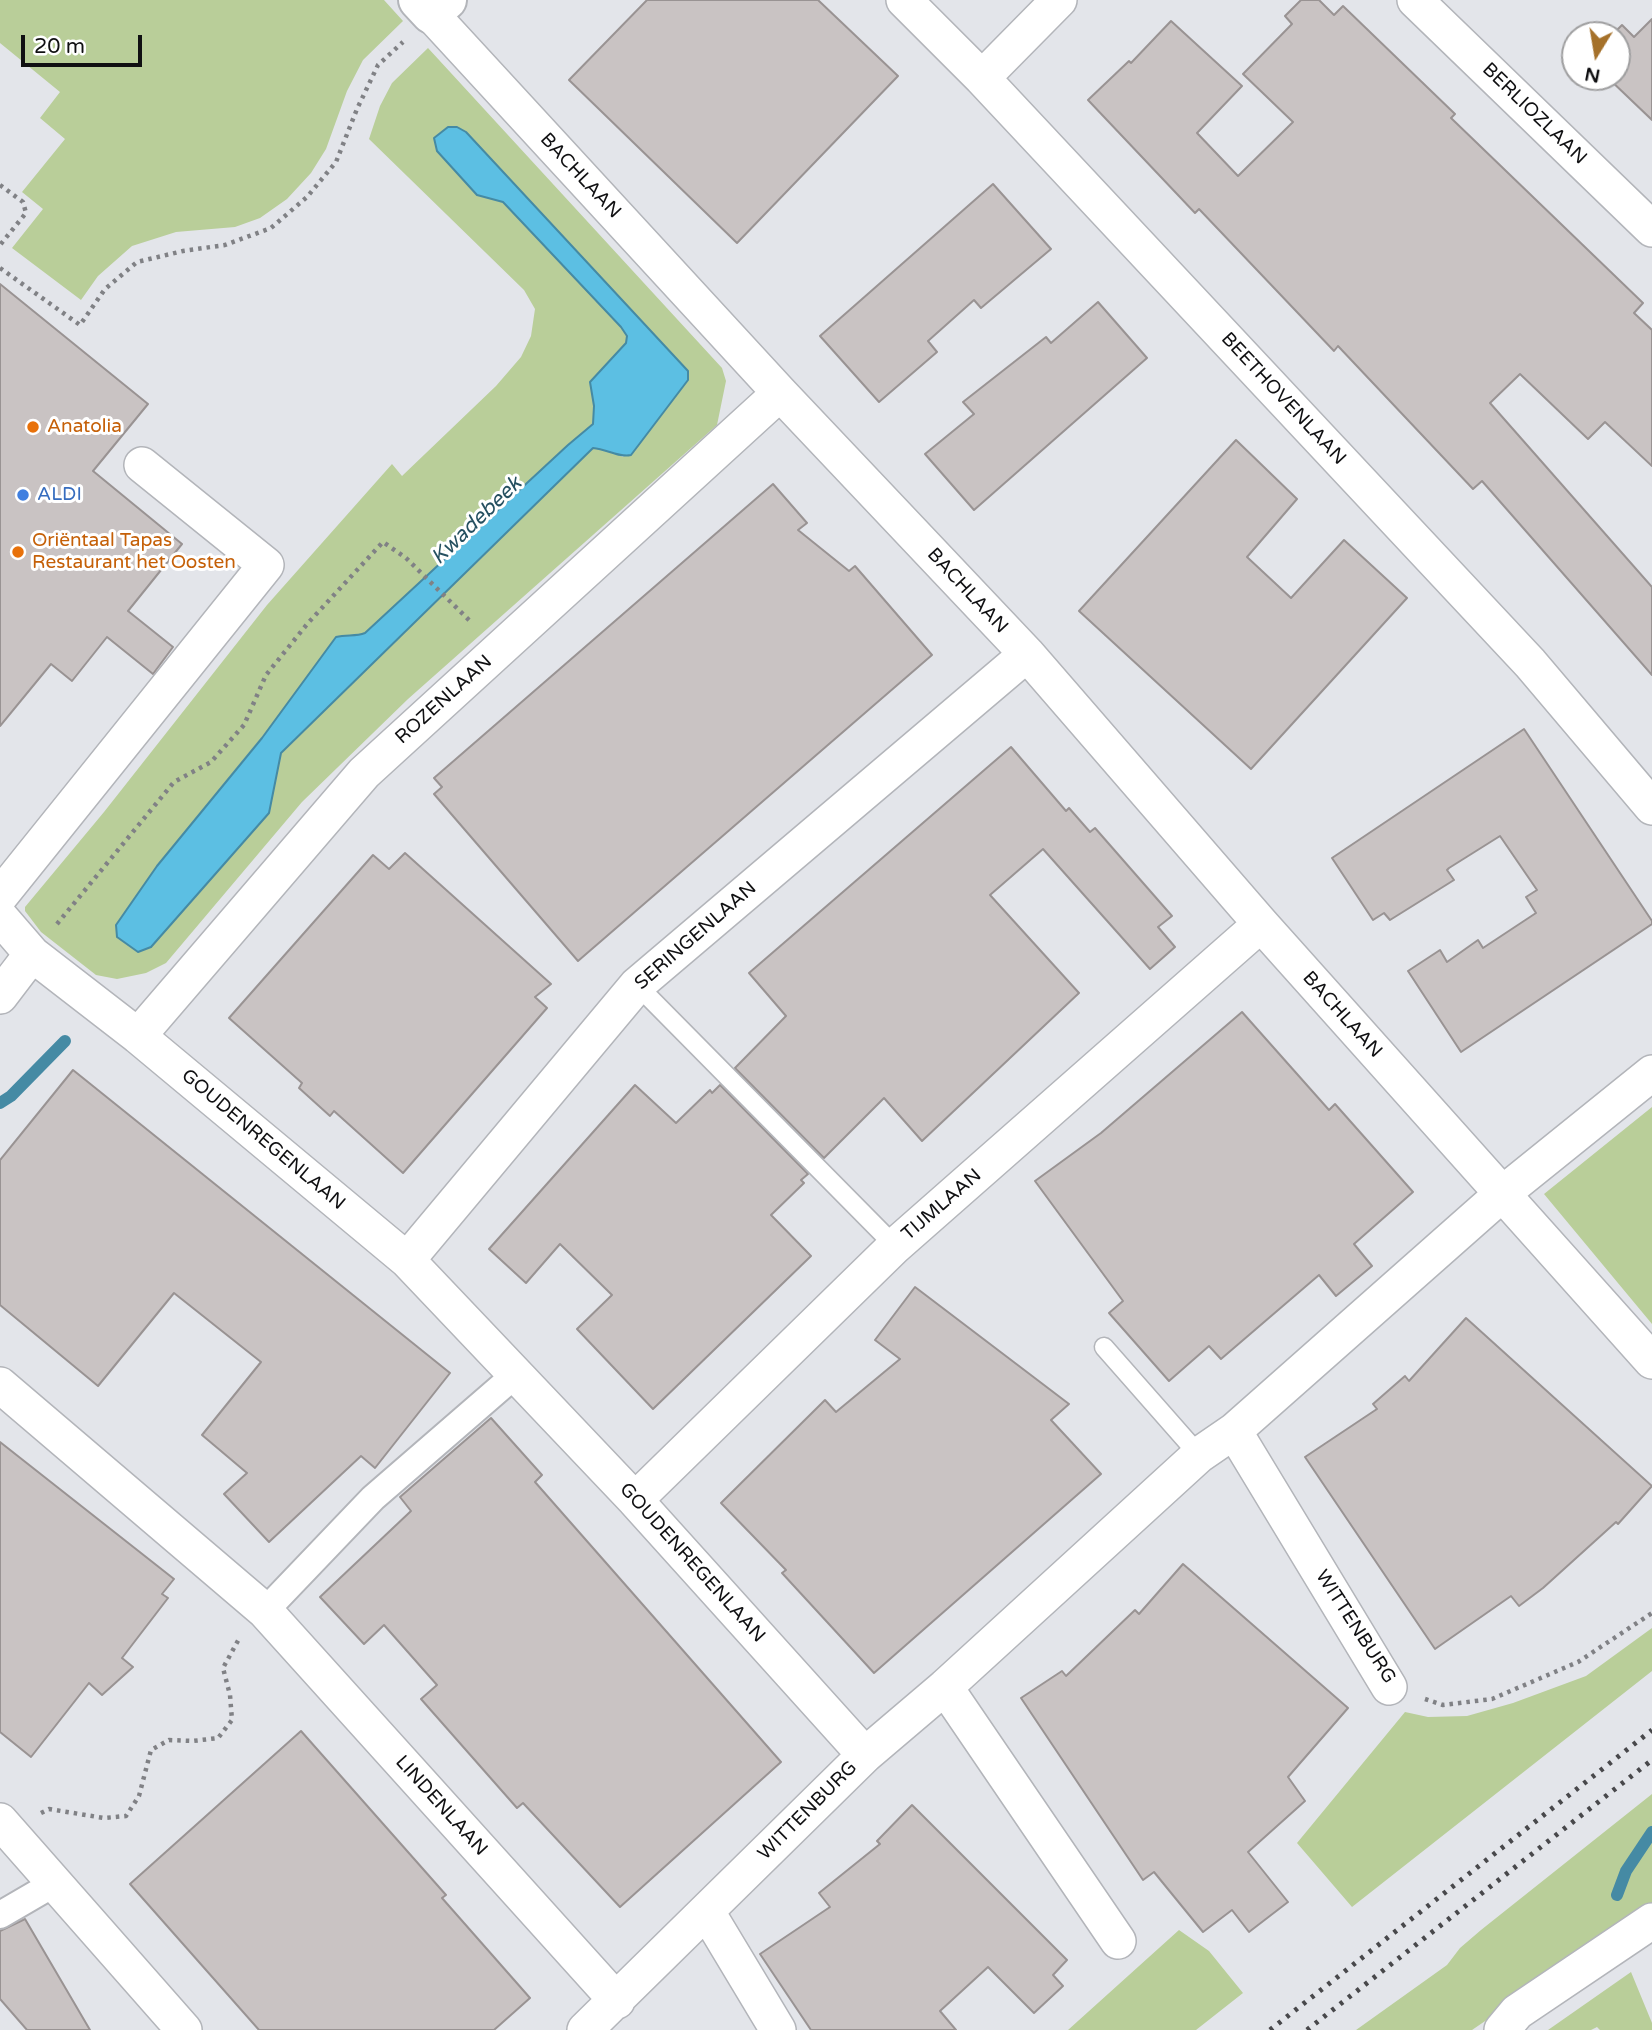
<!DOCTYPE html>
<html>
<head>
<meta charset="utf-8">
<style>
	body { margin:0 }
	#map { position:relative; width:1652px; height:2030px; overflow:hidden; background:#e3e5ea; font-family:"Varela Round",sans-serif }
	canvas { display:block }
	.north { position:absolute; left:1561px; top:21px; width:70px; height:70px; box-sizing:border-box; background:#fff; border:2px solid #9f9fa0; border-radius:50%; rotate:191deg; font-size:19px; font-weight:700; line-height:28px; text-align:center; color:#101012 }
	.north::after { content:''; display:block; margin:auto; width:24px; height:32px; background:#a5712a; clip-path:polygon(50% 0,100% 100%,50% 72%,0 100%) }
	.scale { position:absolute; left:21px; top:35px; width:121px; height:32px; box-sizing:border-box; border:4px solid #101012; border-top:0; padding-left:9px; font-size:21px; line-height:24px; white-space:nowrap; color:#101012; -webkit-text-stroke:5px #fff; paint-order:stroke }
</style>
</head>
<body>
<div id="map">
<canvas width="1652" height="2030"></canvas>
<div class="north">N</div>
<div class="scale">20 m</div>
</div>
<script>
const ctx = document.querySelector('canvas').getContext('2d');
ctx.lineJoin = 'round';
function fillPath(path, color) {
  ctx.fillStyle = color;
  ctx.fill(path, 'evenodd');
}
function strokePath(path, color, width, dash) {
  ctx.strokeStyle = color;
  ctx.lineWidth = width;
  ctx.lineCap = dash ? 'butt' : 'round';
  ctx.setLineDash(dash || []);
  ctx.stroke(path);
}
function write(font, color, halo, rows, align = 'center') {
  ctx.font = font + ' "Varela Round",sans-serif';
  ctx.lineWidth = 6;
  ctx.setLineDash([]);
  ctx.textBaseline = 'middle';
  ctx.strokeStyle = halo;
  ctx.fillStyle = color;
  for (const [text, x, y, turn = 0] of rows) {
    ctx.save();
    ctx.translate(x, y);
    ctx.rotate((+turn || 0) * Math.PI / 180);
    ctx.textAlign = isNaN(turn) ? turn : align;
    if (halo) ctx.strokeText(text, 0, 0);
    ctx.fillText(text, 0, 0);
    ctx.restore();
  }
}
const green = new Path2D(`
	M0 0H384L403 21 363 60 347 91 326 149 311 173 287 199 260 218 235 227 176 232 132 246 98 276 81 300 12 248 43 209 22 192 65 139 40 118 60 92 0 43Z
	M428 48 722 368 726 381 717 425 408 699 302 802 166 963 146 973 117 979 96 975 41 932 25 911V907L104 812 267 605 392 464 402 476 496 386 521 357 531 336 535 309 524 290 369 139 380 106 392 83ZM466 132 688 379 623 457 607 449 593 448 580 461 281 753 117 936 116 925 157 866 345 635 355 637 365 633 568 445 593 424 594 406 590 382 626 344 627 336 622 327 503 202 477 195Z
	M1652 1107V1324L1544 1194Z
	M1652 1628V1671L1352 1907 1297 1843 1405 1712 1428 1717 1467 1716 1513 1703 1586 1676Z
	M1652 1794V1907L1472 2030H1356L1447 1965 1460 1948 1481 1930Z
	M1179 1930 1209 1951 1243 1993 1196 2030H1068Z
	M1631 1972 1652 2023V2030H1600L1597 2027 1591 2030H1548Z`);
const water = new Path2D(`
	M448 127H457L466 132 688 371V380L631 455C619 458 607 449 593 448L281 753 269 813 151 947 138 952 117 937 116 925 157 866 262 738 336 637C347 634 355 637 365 633L568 445 593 424 594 406 590 382 626 343 627 336 621 327 503 202 477 195 437 151 434 138Z`);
const stream = new Path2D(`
	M0 1103 11 1096 65 1041
	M1617 1895 1626 1871 1652 1832`);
const building = new Path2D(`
	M647 0H818L898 76 737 243 569 80Z
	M1301 0H1319L1334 15 1343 6 1455 114 1451 118 1643 303 1634 313 1652 330V466L1605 422 1588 439 1520 374 1490 403 1652 587V675L1482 481 1473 489 1338 346 1334 351 1199 209 1195 213 1088 100 1129 61 1131 63 1171 21 1242 86 1197 133 1238 176 1293 122 1243 74 1292 24 1285 16Z
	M1652 19V120L1607 77H1617V35H1612L1622 25 1634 37Z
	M993 184 1051 249 981 308 974 300 928 341 937 352 879 402 820 336Z
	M0 284 148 404 93 471 182 544 128 611 173 647 153 674 107 637 72 681 51 664 0 726Z
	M1098 302 1147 358 974 510 925 454 974 414 963 402 1046 337 1051 343Z
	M1236 440 1297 499 1247 557 1291 598 1344 540 1407 598 1251 769 1079 611Z
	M773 484 807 523 798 530 849 571 855 566 932 655 578 961 434 794 442 787 434 778Z
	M1524 729 1652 921V924L1461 1052 1408 971 1440 950 1447 962 1478 940 1483 948 1536 913 1526 897 1537 890 1500 836 1449 868 1447 870 1454 880 1390 920 1384 913 1373 920 1332 858Z
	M1011 747 1066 811 1069 808 1090 832 1095 828 1172 916 1158 927 1175 947 1150 969 1043 849 990 895 1079 993 922 1141 884 1098 824 1158 735 1068 786 1016 749 973Z
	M405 853 551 984 535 997 547 1008 403 1173 334 1111 330 1116 299 1088 302 1083 229 1018 373 855 389 869Z
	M1242 1012 1329 1110 1335 1104 1413 1192 1354 1244 1372 1266 1336 1296 1319 1275 1221 1359 1209 1346 1169 1381 1109 1313 1123 1301 1035 1181 1101 1133Z
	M73 1070 450 1373 375 1468 361 1456 269 1542 224 1494 247 1473 202 1435 261 1362 174 1293 98 1386 0 1305V1160Z
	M635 1085 676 1123 710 1090 712 1093 720 1085 808 1174 801 1180 804 1183 771 1215 811 1256 653 1409 577 1329 612 1295 560 1244 526 1283 489 1249Z
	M915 1287 1069 1404 1051 1420 1101 1474 874 1673 782 1573 786 1570 721 1503 825 1400 836 1412 900 1359 875 1340Z
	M1466 1318 1652 1486 1618 1524 1616 1522 1543 1588 1519 1606 1511 1596 1435 1649 1305 1457 1377 1409 1373 1404 1405 1376 1409 1381Z
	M491 1418 542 1475 535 1482 781 1762 620 1907 523 1803 517 1808 421 1699 437 1685 384 1625 364 1644 320 1597 411 1511 400 1497Z
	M0 1442 174 1579 162 1594 168 1598 122 1658 133 1667 102 1695 89 1683 31 1757 0 1732Z
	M1183 1564 1348 1708 1288 1777 1305 1801 1248 1852 1288 1902 1249 1932 1232 1910 1203 1932 1154 1872 1143 1880 1021 1698 1062 1671 1066 1676 1135 1610 1139 1614Z
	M301 1731 446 1895 442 1898 530 1998 494 2030H259L130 1884Z
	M912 1805 1067 1960 1053 1975 1063 1986 1034 2013 988 1967 940 2011 956 2030H811L760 1954 830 1907 819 1893 880 1844 877 1841Z
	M25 1919 90 2030H27L0 1999V1931Z`);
const path = new Path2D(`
	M0 185 23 202 26 213 0 245
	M0 268 80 325 105 289 137 262 183 251 225 245 271 228 307 197 336 162 357 109 378 65 403 42
	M57 924 174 782 211 762 244 725 266 675 308 623 383 542 406 558 472 623
	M1425 1699 1443 1705 1492 1699 1578 1662 1652 1613
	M41 1813 49 1809 104 1818 126 1816 139 1796 151 1750 169 1740 193 1741 218 1738 232 1720 230 1695 223 1668 240 1637`);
const service = new Path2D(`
	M637 985 895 1246
	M1104 1347 1199 1455`);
const pedestrian = new Path2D(`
	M265 1611 373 1498 515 1375
	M0 1915 55 1883`);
const minor = new Path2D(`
	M904 0 982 78 1530 663 1652 807
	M1415 0 1652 229
	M431 14 780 393 1027 654 1261 924 1652 1361
	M982 78 1059 0
	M0 896 266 565 142 465
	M0 917 32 954 138 1036 407 1260 635 1500 865 1755
	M0 996 32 954
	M138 1036 364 773 780 393
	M407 1260 637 985 1027 654
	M0 1385 265 1611 617 2001
	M1234 1431 1389 1687
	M635 1500 895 1246 1261 924
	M945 1687 1118 1941
	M0 1821 184 2030
	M707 1912 778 2030
	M585 2030 865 1755 945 1687 1199 1455 1234 1431 1502 1194 1652 1073
	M1502 2030 1517 2012 1652 1921`);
const tertiary = new Path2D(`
	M418 0 431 14 447 0`);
const rail = new Path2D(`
	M1270 2030 1652 1730
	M1307 2030 1652 1760`);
const markers = [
	[33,427,7,"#e8710a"],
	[23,495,7,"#3f7fe0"],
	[18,552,7,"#e8710a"]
];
const streetNames = [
	["BERLIOZLAAN",1534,114,44],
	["BACHLAAN",580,176,47],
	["BEETHOVENLAAN",1283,399,47],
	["BACHLAAN",967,591,47],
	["ROZENLAAN",444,700,-42],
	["SERINGENLAAN",696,936,-41],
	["BACHLAAN",1342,1015,48],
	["GOUDENREGENLAAN",263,1140,40],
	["TIJMLAAN",942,1205,-41],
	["GOUDENREGENLAAN",692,1563,48],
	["WITTENBURG",1355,1627,57],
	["LINDENLAAN",441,1806,48],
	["WITTENBURG",808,1811,-45]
];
const foodNames = [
	["Anatolia",47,427],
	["Oriëntaal Tapas",32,541],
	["Restaurant het Oosten",32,563]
];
const shopNames = [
	["ALDI",37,495]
];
const waterNames = [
	["Kwadebeek",477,521,-44]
];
fillPath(green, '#b9ce99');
fillPath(water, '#5cbfe3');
strokePath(water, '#458aa4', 2);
strokePath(stream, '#458aa4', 12);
fillPath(building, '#c9c3c3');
strokePath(building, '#999393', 2);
strokePath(service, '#b3b5ba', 21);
strokePath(pedestrian, '#b3b5ba', 30);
strokePath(minor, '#b3b5ba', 38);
strokePath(tertiary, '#b3b5ba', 42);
strokePath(path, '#808185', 4.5, [3.5, 5]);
strokePath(service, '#fff', 18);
strokePath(pedestrian, '#fff', 26);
strokePath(minor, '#fff', 35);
strokePath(tertiary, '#fff', 38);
strokePath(rail, '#48484b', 5, [3.5, 7]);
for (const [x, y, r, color] of markers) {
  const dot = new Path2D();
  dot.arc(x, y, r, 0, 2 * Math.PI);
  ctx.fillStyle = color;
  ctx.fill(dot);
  strokePath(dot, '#fff', 2.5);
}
write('19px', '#101012', '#fff', streetNames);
write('19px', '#c56008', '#fff', foodNames, 'left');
write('19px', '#366cbe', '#fff', shopNames, 'left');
write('italic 21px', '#255060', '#fff', waterNames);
</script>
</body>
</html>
